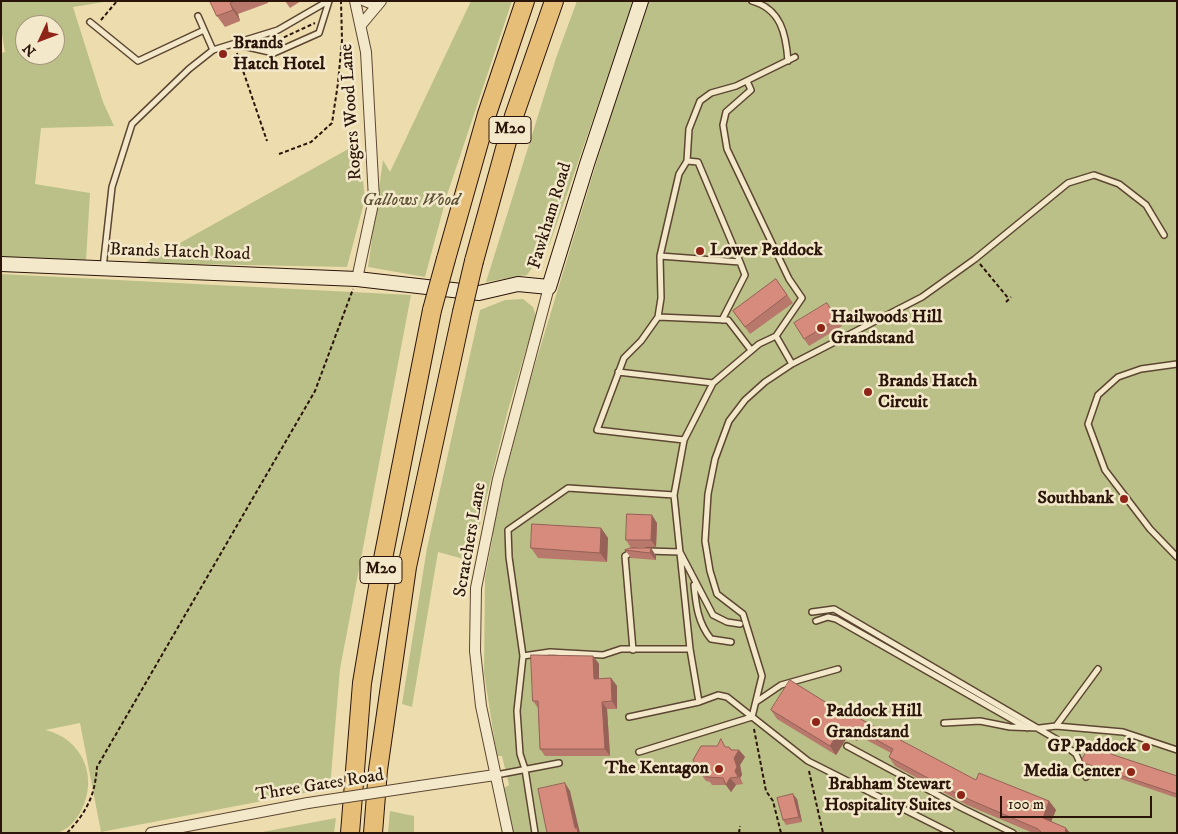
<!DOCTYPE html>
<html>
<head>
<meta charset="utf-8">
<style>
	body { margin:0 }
	#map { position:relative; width:1178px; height:834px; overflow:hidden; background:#edddae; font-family:"IM FELL DW Pica",serif }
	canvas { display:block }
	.frame { position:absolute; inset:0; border:2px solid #2b1409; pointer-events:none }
	.north { position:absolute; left:15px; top:15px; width:50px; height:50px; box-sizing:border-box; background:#f3e9ca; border:1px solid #a3947d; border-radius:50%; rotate:227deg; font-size:14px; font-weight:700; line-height:20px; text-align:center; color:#2b1409 }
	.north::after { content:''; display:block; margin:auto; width:18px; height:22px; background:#8f2418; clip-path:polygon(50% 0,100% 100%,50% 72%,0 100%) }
	.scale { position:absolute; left:1000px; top:796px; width:152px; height:22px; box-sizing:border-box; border:2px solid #2b1409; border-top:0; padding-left:6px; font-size:15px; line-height:18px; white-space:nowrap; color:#2b1409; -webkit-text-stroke:4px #f3e9ca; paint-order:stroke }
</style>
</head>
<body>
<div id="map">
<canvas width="1178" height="834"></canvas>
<div class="frame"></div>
<div class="north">N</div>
<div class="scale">100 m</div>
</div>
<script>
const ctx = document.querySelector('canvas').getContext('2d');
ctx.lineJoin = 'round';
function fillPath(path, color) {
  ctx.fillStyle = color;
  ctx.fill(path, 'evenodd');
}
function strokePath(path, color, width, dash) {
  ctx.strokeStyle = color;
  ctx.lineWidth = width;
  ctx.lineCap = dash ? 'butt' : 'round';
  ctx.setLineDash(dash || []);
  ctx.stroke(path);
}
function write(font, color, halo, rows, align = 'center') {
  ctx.font = font + ' "IM FELL DW Pica",serif';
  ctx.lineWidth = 5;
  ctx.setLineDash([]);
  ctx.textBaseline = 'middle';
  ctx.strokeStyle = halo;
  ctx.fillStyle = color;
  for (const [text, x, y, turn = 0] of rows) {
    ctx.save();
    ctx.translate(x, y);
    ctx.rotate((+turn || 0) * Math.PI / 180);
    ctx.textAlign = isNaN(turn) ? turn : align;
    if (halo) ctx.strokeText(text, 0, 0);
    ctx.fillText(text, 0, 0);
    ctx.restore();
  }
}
const green = new Path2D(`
	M1 1H110L73 7 103 102 114 126 41 128 35 184 90 193 86 261 1 258V53L5 52 1 29ZM25 25H55V55H25Z
	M471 1H512L447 195 425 277 368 267 383 160 390 172Z
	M577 1H634L550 243 527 275 486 282 556 58Z
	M649 1H1177V833H511L504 788 509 785 502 756H497L484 673 485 578 493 536V524L495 521 501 491 530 381 635 36Z
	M359 143 365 199 347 267 144 263Z
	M1 274 411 295 340 669 330 788 101 832 80 723 45 730C82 738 99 777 81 811 76 820 69 829 59 832 45 834 17 833 1 833Z
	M523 299 533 307 536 316 508 410 471 561 438 552 412 707 402 704 427 548 480 310 505 300Z
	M390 811 414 816V833H388Z
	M336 818 334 833H257Z`);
const path = new Path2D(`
	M101 20 117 1
	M278 40 315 23
	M271 42 280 41
	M237 53 267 141
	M279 154 311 142 332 123 338 83 342 40 341 1
	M980 264 1009 299
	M1006 302 1011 297
	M754 729 766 791 773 801 781 833
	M809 771 823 833
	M67 833C87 812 95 795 97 767L315 391 353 289
	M739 833 740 826`);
const lane = new Path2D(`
	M752 1C781 9 786 34 788 61
	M198 16 213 50
	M90 22 138 61 204 30
	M234 44 274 53 319 33 329 1
	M747 81 751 90 726 112 723 125 727 149 789 279 802 298 776 336 759 344 713 383 684 440 674 495 690 649 699 702 718 695 727 697 808 761 951 833
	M687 161 689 129 700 101 711 93 736 86 795 57
	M660 256 740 262 745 275 722 320
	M103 268 112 187 132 124 189 69 213 50 278 30 328 1
	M658 317 728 320 751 350
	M792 364 922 297 975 259 1068 183 1094 175 1119 184 1146 205 1164 235
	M1177 364 1141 369 1118 377 1098 395 1088 424 1105 470 1150 529 1177 557
	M618 372 713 383
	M684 440 597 430 624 358 641 341 658 317 661 298 660 256 679 174 687 161 698 162 740 262
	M647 551 680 552 713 615 727 622 740 624
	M694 585C696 606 698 623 711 639L731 642
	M812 612 834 609 1056 739 1076 754 1086 777
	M816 621 828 617 836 619 1027 728
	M633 650 625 556 634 551
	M523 656 509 557 508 530 568 488 674 495
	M756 702 781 685 838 669
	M629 717 699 702
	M944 723 980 721 1010 727 1040 728 1056 726 1123 732 1177 750
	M1056 726 1098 669
	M847 746 962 808 1013 833
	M639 752 752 717 762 676 743 614 717 594 710 571 705 541 708 494 715 459 729 421 745 400 765 382 792 364 776 336
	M496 775 559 763
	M535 833 525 769 520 754 517 711 523 656 550 652 603 655 621 649H690`);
const street = new Path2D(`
	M355 1 366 52 374 199 357 279
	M365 1 377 6
	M361 25 381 1
	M420 786 495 775
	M151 833 308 803
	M508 833 481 706 475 651 476 588 498 479 549 287`);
const secondary = new Path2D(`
	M1 264 357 279 479 293 518 284 549 287 587 164 641 1`);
const highway = new Path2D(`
	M446 259 487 114 525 1
	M474 261 514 116 554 1
	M350 833 362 683 381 569 432 310
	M373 833 378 770 407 567 462 312`);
const streetBridge = new Path2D(`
	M308 803 420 786`);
const highwayBridge = new Path2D(`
	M432 310 446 259
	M462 312 474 261`);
const wall = new Path2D(`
	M210 1H268V3L238 14 240 21 225 27 217 16Z
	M285 1H301L290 8Z
	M776 279 793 303 750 334 733 311Z
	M833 310 842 326 809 346 804 339Z
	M657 523 656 547 631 548 626 540Z
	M601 528 608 538 607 562 538 558 531 548Z
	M651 548 656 556V560L631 558 625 550Z
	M593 656 599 664V679L611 678 617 686V709H607L610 756H545L540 749 538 708 533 701Z
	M771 710 851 718 976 780 1049 801 1056 810 1051 821 1070 833H1033L967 805 895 766 889 757 891 753 859 736 857 741 848 736 836 755 777 719Z
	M1092 746 1111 754 1177 776V798L1086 767 1084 763Z
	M727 747H729L732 750H739L745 757 740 765 742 775 740 778 743 784 736 785 731 792 726 785H712L710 782 706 781 701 774Z
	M797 799 802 822 786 825 783 820Z`);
const shadedWall = new Path2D(`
	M230 3 238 14 240 21 233 10Z
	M652 515 657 523 656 547 651 540Z
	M601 528 608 538 607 562 600 553Z
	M651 548 656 556V560L650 553Z
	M593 656 599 664V686L594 679Z
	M611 678 617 686V709L612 701Z
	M602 702 607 709 610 756 605 749Z
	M842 727 848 736 836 755 830 746Z
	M853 727 859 736 857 741 850 732Z
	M739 750 745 757 740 765 742 775 740 778 743 784 735 771 734 758Z
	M730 778 736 785 731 792 726 785Z
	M565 783 570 791 580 833H578L575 828Z
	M793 794 797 799 802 822 799 817Z
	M1049 801 1056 810 1049 827 1043 818Z
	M1066 828 1070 833H1065Z`);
const building = new Path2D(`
	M210 1H235L230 3 233 10 217 16Z
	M776 279 787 295 745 327 733 311Z
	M827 303 837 319 804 339 794 323Z
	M627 514 652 515 651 540H626Z
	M532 524 601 528 600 553 531 548Z
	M630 548H651L650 553 625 550Z
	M531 655 593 656 594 679 611 678 612 701 602 702 605 749H540L538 701H533Z
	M790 680 851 718 853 715 976 780 979 773 1049 801 1043 818 1066 828 1065 833H1042L1038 829 961 796 889 757 893 749 853 727 850 732 842 727 830 746 771 710Z
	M721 739 725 747H729L731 750H739L734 758 737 767 735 771 738 777 730 778 726 785 723 778 707 777 706 774H701L693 760 701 746H717Z
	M1096 741 1102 744 1111 754 1177 776V794L1084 763 1082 759 1090 745 1092 746Z
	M565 783 575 828H577L578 833H547L538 789Z
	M793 794 799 817 783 820 777 798Z`);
const markers = [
	[223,54,5,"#8f2418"],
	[700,251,5,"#8f2418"],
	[821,328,5,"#8f2418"],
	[868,392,5,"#8f2418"],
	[1124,499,5,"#8f2418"],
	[816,722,5,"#8f2418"],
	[1146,747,5,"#8f2418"],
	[719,769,5,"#8f2418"],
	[1131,772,5,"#8f2418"],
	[961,795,5,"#8f2418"]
];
const shields = [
	[510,130,42],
	[381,570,42]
];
const shieldNames = [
	["M20",510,130],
	["M20",381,570]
];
const poiNames = [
	["Brands",233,44],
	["Hatch Hotel",233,65],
	["Lower Paddock",710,251],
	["Hailwoods Hill",831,318],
	["Grandstand",831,339],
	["Brands Hatch",878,382],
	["Circuit",878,403],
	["Southbank",1114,499,"right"],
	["Paddock Hill",826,712],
	["Grandstand",826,733],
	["GP Paddock",1136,747,"right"],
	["The Kentagon",709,769,"right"],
	["Media Center",1121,772,"right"],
	["Brabham Stewart",951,785,"right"],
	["Hospitality Suites",951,806,"right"]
];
const streetNames = [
	["Rogers Wood Lane",352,112,-94],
	["Fawkham Road",551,216,-73],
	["Brands Hatch Road",180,253,2],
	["Scratchers Lane",471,540,-80],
	["Three Gates Road",320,786,-9]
];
const parkNames = [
	["Gallows Wood",411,201]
];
fillPath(green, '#bbc088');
strokePath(lane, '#5c4632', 8);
strokePath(street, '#5c4632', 12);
strokePath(secondary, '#2b1409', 16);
strokePath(highway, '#2b1409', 20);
strokePath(path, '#2b1409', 2, [4, 2.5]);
strokePath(lane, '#f3e9ca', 5);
strokePath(street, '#f3e9ca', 10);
strokePath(secondary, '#f3e9ca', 14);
strokePath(highway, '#e6be77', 18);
strokePath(streetBridge, '#5c4632', 12, []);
strokePath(highwayBridge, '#2b1409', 20, []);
strokePath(streetBridge, '#f3e9ca', 10);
strokePath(highwayBridge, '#e6be77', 18);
fillPath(wall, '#b8786b');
fillPath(shadedWall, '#966157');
fillPath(building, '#d68b7c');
strokePath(building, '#966157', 1);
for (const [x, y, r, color] of markers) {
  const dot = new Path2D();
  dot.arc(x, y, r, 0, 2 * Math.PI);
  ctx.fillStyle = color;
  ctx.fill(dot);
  strokePath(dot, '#f3e9ca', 2);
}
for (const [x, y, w] of shields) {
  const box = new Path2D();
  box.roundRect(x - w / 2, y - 13.5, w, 27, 4);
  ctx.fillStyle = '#f3e9ca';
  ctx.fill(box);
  strokePath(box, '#2b1409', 1);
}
write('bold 16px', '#2b1409', null, shieldNames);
write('bold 18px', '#2b1409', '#f3e9ca', poiNames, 'left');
write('18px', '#2b1409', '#f3e9ca', streetNames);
write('italic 18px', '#5d5035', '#f3e9ca', parkNames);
</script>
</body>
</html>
